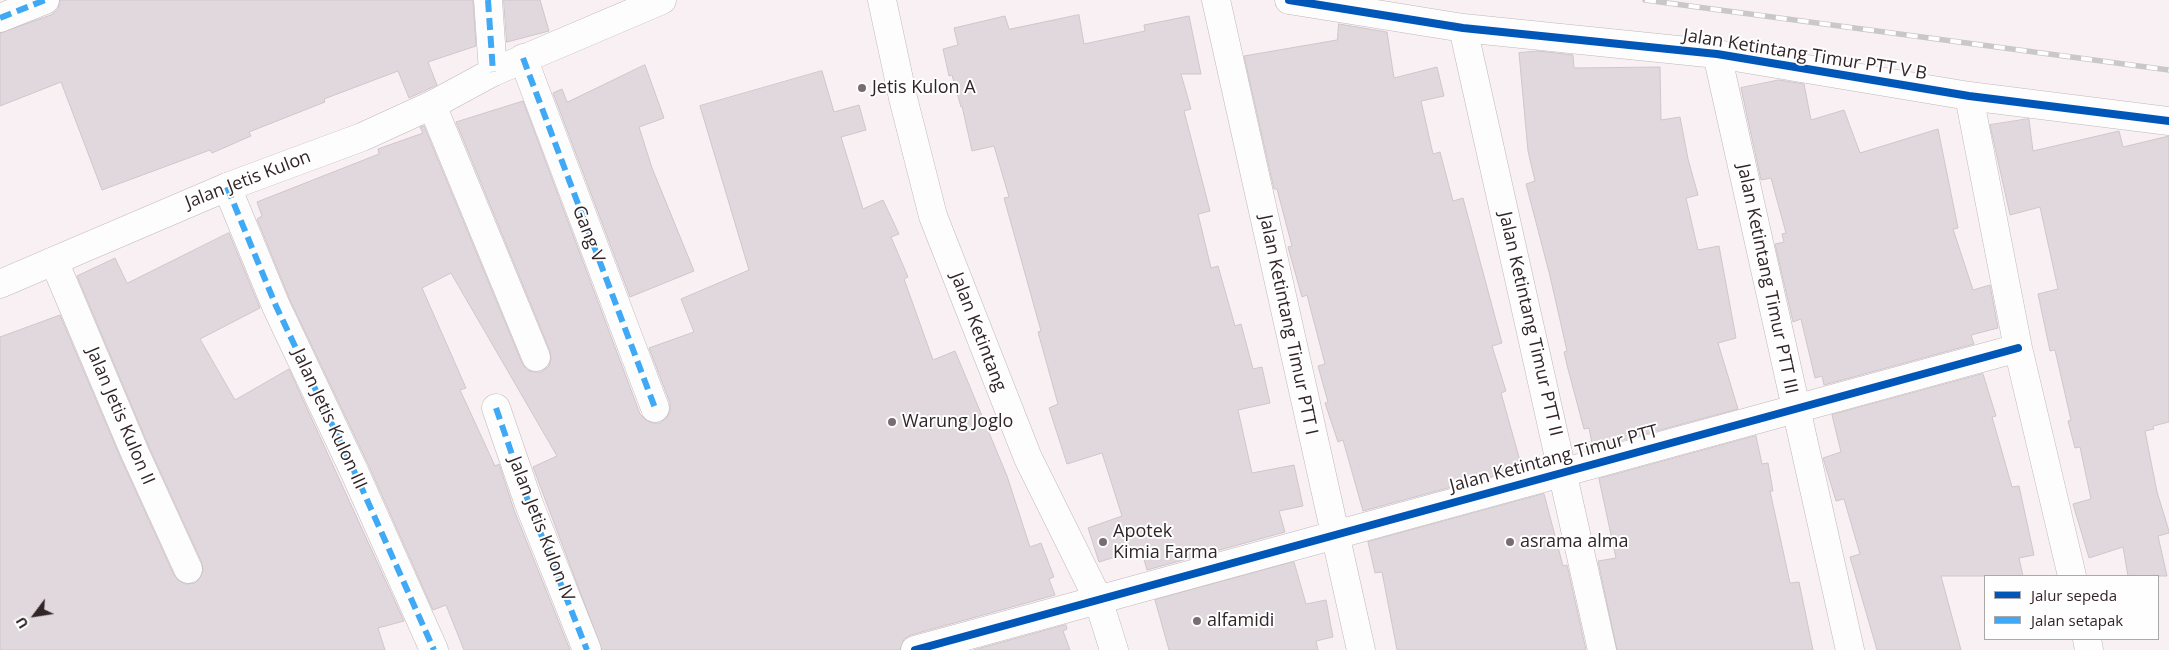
<!DOCTYPE html>
<html>
<head>
<meta charset="utf-8">
<style>
	body { margin:0 }
	#map { position:relative; width:2169px; height:650px; overflow:hidden; background:#f8f0f2; font-family:"Open Sans",sans-serif }
	canvas { display:block }
	.legend { position:absolute; left:1984px; top:575px; width:175px; height:65px; box-sizing:border-box; background:#fefefe; border:1px solid #aca7a8; margin:0; padding:6px 9px; list-style:none; font-size:15px; color:#322528 }
	.legend li { display:flex; align-items:center; gap:10px; height:25px }
	.legend b { width:25px; border:1px solid #aca7a8 }
	.north { position:absolute; left:10px; top:590px; width:50px; height:50px; -webkit-text-stroke:4px #fefefe; paint-order:stroke; rotate:239deg; font-size:14px; font-weight:700; line-height:20px; text-align:center; color:#322528 }
	.north::after { content:''; display:block; margin:auto; width:18px; height:22px; background:#322528; clip-path:polygon(50% 0,100% 100%,50% 72%,0 100%) }
</style>
</head>
<body>
<div id="map">
<canvas width="2169" height="650"></canvas>
<ul class="legend">
<li><b style="height:6px;background:#0057b8"></b>Jalur sepeda</li>
<li><b style="height:6px;background:#3fa9f5"></b>Jalan setapak</li>
</ul>
<div class="north">U</div>
</div>
<script>
const ctx = document.querySelector('canvas').getContext('2d');
ctx.lineJoin = 'round';
function fillPath(path, color) {
  ctx.fillStyle = color;
  ctx.fill(path, 'evenodd');
}
function strokePath(path, color, width, dash) {
  ctx.strokeStyle = color;
  ctx.lineWidth = width;
  ctx.lineCap = dash ? 'butt' : 'round';
  ctx.setLineDash(dash || []);
  ctx.stroke(path);
}
function write(font, color, halo, rows, align = 'center') {
  ctx.font = font + ' "Open Sans",sans-serif';
  ctx.lineWidth = 4;
  ctx.setLineDash([]);
  ctx.textBaseline = 'middle';
  ctx.strokeStyle = halo;
  ctx.fillStyle = color;
  for (const [text, x, y, turn = 0] of rows) {
    ctx.save();
    ctx.translate(x, y);
    ctx.rotate((+turn || 0) * Math.PI / 180);
    ctx.textAlign = isNaN(turn) ? turn : align;
    if (halo) ctx.strokeText(text, 0, 0);
    ctx.fillText(text, 0, 0);
    ctx.restore();
  }
}
const building = new Path2D(`
	M60 0H473L476 46 428 62 437 85 409 98 398 71 324 99 325 102 249 132 251 136 212 153 210 150 102 190 61 82 0 106V33L51 15 58 9Z
	M504 0H540L549 31 507 42Z
	M1079 15 1084 44 1145 31 1144 25 1189 16 1201 74H1181L1191 109 1184 111 1210 211 1198 214 1211 268 1218 266 1235 326 1241 324 1253 369 1262 367 1270 403 1238 410 1252 473 1294 465 1303 506 1279 511 1285 532 1147 570 1141 549 1099 562 1088 528 1122 516 1102 453 1067 464 1049 408 1058 404 1038 332 1041 331 1004 198 1009 197 994 146 972 151 962 106 961 107 952 75 949 76 943 49 958 45 954 28 1005 16 1009 29Z
	M1339 24 1387 32 1394 78 1437 67 1444 96 1421 101 1433 154 1440 152 1453 201 1463 198 1502 343 1492 346 1506 391 1501 393 1522 468 1363 511 1343 440 1338 442 1325 403 1328 402 1318 366 1325 364 1307 295 1302 297 1288 247 1292 246 1277 189H1274L1244 56 1337 40Z
	M1538 51 1573 55 1574 68 1660 67 1661 120 1680 117 1688 159 1698 195 1686 198 1698 250 1719 246 1736 338 1718 343 1738 409 1593 448 1589 428 1584 429 1568 369 1564 352 1567 351 1550 276 1526 184 1535 181 1528 151 1519 53Z
	M645 65 664 118 639 127 652 168 694 271 630 297 553 93 562 89 567 102Z
	M822 71 834 112 859 105 866 130 841 137 863 209 883 200 899 234 891 237 908 277 904 279 933 360 955 351 1007 476 1030 547 1041 543 1054 577 1049 579 1055 595 911 635 904 639 900 650H602L533 467 557 456 451 273 422 288 466 388 460 390 495 466 499 464 514 510 570 650H464L446 605 433 610 369 466 290 300 257 219 262 216 257 202 379 154 378 149 423 133 420 127 424 126 522 363 527 370 533 372H541L549 366 551 359 550 351 456 122 523 101 640 414 646 420 653 423H660L667 417 670 410V403L649 348 694 332 681 299 749 270 700 106Z
	M1779 80 1804 84 1811 120 1844 110 1860 153 1938 129 1958 228 1953 229 1973 290 1990 285 1998 328 1971 335 1974 344 1824 385 1822 376 1815 378 1801 319 1793 322 1775 244 1784 242 1782 234 1786 233 1771 178 1761 180 1741 88Z
	M2029 119 2033 151 2119 131 2123 147 2169 136V422L2153 426 2154 429 2145 431 2157 492 2169 531V533L2158 536 2167 576H2128L2123 547 2089 558 2073 504 2091 499 2080 447 2075 448 2068 421 2071 420 2055 350 2050 351 2038 294 2058 289 2040 207 2010 215 1990 125Z
	M229 233 260 308 200 339 235 400 289 369 404 621 378 628 385 650H0V337L60 315 121 459 174 575 179 581 186 584 195 583 200 578 203 571 202 563 149 447 77 276 115 258 127 283Z
	M1983 374 1996 416 1992 417 2012 487 2019 486 2034 555 2019 558 2023 576H1941L1961 650H1877L1850 557 1860 554 1844 499 1836 501 1823 458 1841 452 1832 415Z
	M1756 436 1762 464 1768 463 1773 491H1770L1790 583 1799 582 1813 650H1617L1598 561 1616 558 1599 479Z
	M1544 494 1563 566 1567 565 1586 650H1397L1382 572 1375 573 1368 542Z
	M1294 562 1306 604 1326 600 1333 637 1316 641 1318 650H1169L1155 600Z
	M1066 625 1067 629 1063 631 1070 650H974Z`);
const street = new Path2D(`
	M488 0 493 72
	M1216 0 1361 650
	M1289 0 1463 28 1717 54 1969 96 2169 121
	M0 18 45 0
	M1463 28 1602 650
	M1717 54 1850 650
	M523 58 655 408
	M1969 96 2018 348 2072 576
	M432 105 536 357
	M227 187 276 306 355 473 434 650
	M54 261 135 453 188 569
	M496 408 529 504 587 650
	M2087 639 2089 650
	M915 650 2018 348`);
const secondary = new Path2D(`
	M882 0 903 98 933 216 1028 458 1098 599 1114 650
	M0 284 227 187 362 137 432 105 493 72 662 0`);
const rail = new Path2D(`
	M1645 0 2169 70`);
const quiet = new Path2D(`
	M488 0 493 72
	M0 18 45 0
	M523 58 655 408
	M227 187 276 306 355 473 434 650
	M496 408 529 504 587 650`);
const cycleway = new Path2D(`
	M1289 0 1463 28 1717 54 1969 96 2169 121
	M915 650 2018 348`);
const markers = [
	[862,88,5,"#776c6f"],
	[892,422,5,"#776c6f"],
	[1103,542,5,"#776c6f"],
	[1510,542,5,"#776c6f"],
	[1197,621,5,"#776c6f"]
];
const streetNames = [
	["Jalan Ketintang Timur PTT V B",1805,55,9],
	["Jalan Jetis Kulon",248,180,-21],
	["Gang V",588,234,69],
	["Jalan Ketintang Timur PTT III",1767,279,78],
	["Jalan Ketintang Timur PTT II",1530,324,77],
	["Jalan Ketintang Timur PTT I",1288,325,78],
	["Jalan Ketintang",978,332,69],
	["Jalan Jetis Kulon II",120,416,67],
	["Jalan Jetis Kulon III",329,419,65],
	["Jalan Ketintang Timur PTT",1554,459,-15],
	["Jalan Jetis Kulon IV",541,529,69]
];
const poiNames = [
	["Jetis Kulon A",872,88],
	["Warung Joglo",902,422],
	["Apotek",1113,532],
	["Kimia Farma",1113,553],
	["asrama alma",1520,542],
	["alfamidi",1207,621]
];
fillPath(building, '#e0d8dc');
strokePath(building, '#cfc6cb', 1);
strokePath(street, '#c0b7b9', 29);
strokePath(secondary, '#c0b7b9', 29);
strokePath(street, '#fefdfd', 28);
strokePath(secondary, '#fefdfd', 28);
strokePath(rail, '#c9c7c8', 5.5);
strokePath(rail, '#fefefe', 4, [11]);
strokePath(quiet, '#3fa9f5', 6, [12, 6]);
strokePath(cycleway, '#0057b8', 8);
for (const [x, y, r, color] of markers) {
  const dot = new Path2D();
  dot.arc(x, y, r, 0, 2 * Math.PI);
  ctx.fillStyle = color;
  ctx.fill(dot);
  strokePath(dot, '#fefefe', 2);
}
write('18px', '#322528', '#fefefe', streetNames);
write('18px', '#322528', '#fefefe', poiNames, 'left');
</script>
</body>
</html>
